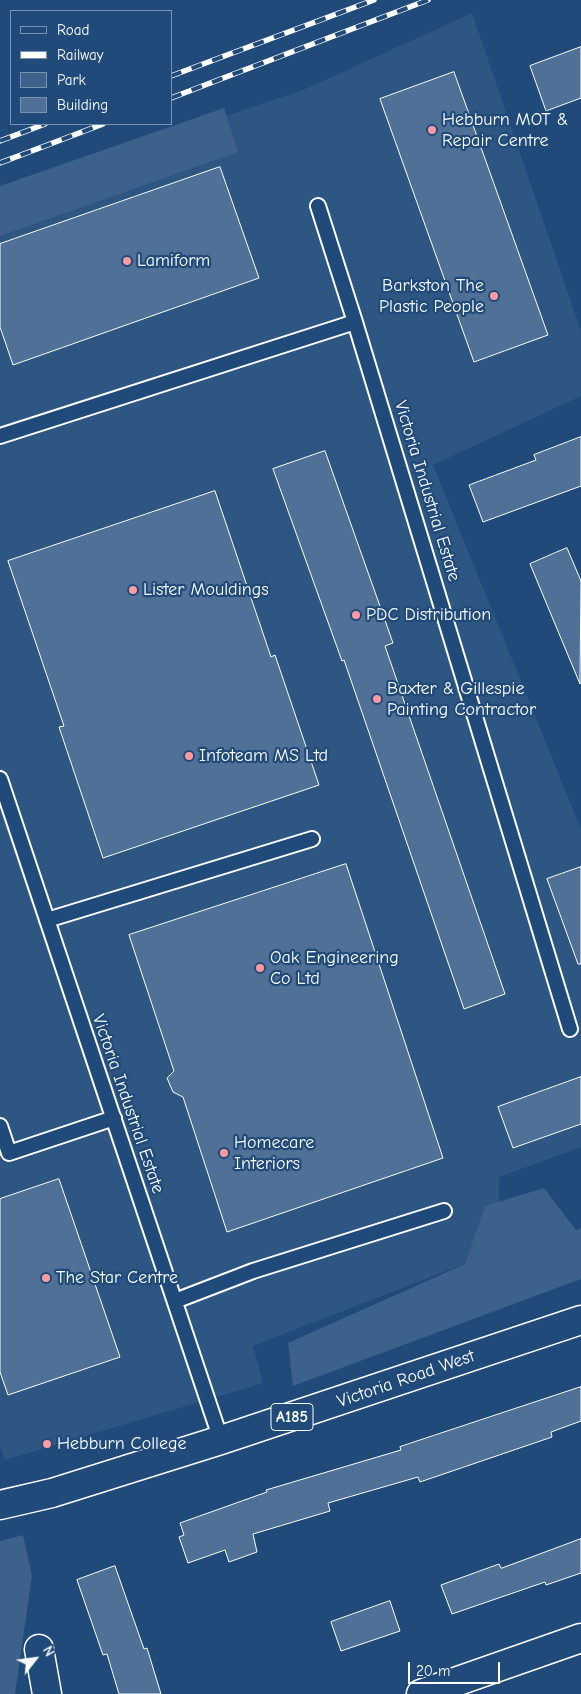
<!DOCTYPE html>
<html>
<head>
<meta charset="utf-8">
<style>
	body { margin:0 }
	#map { position:relative; width:581px; height:1694px; overflow:hidden; background:#1f4a7a; font-family:"Comic Neue",sans-serif }
	canvas { display:block }
	.legend { position:absolute; left:10px; top:10px; width:162px; height:115px; box-sizing:border-box; background:#1f4a7a; border:1px solid #7992af; margin:0; padding:6px 9px; list-style:none; font-size:15px; color:#fff }
	.legend li { display:flex; align-items:center; gap:10px; height:25px }
	.legend b { width:25px; border:1px solid #7992af }
	.north { position:absolute; left:10px; top:1634px; width:50px; height:50px; -webkit-text-stroke:4px #1f4a7a; paint-order:stroke; rotate:60deg; font-size:14px; font-weight:700; line-height:20px; text-align:center; color:#fff }
	.north::after { content:''; display:block; margin:auto; width:18px; height:22px; background:#fff; clip-path:polygon(50% 0,100% 100%,50% 72%,0 100%) }
	.scale { position:absolute; left:408px; top:1662px; width:92px; height:22px; box-sizing:border-box; border:2px solid #fff; border-top:0; padding-left:6px; font-size:15px; line-height:18px; white-space:nowrap; color:#fff; -webkit-text-stroke:4px #1f4a7a; paint-order:stroke }
</style>
</head>
<body>
<div id="map">
<canvas width="581" height="1694"></canvas>
<ul class="legend">
<li><b style="height:6px;background:#1f4a7a"></b>Road</li>
<li><b style="height:6px;background:#fff"></b>Railway</li>
<li><b style="height:14px;background:#3c618b"></b>Park</li>
<li><b style="height:14px;background:#507197"></b>Building</li>
</ul>
<div class="north">N</div>
<div class="scale">20 m</div>
</div>
<script>
const ctx = document.querySelector('canvas').getContext('2d');
ctx.lineJoin = 'round';
function fillPath(path, color) {
  ctx.fillStyle = color;
  ctx.fill(path, 'evenodd');
}
function strokePath(path, color, width, dash) {
  ctx.strokeStyle = color;
  ctx.lineWidth = width;
  ctx.lineCap = dash ? 'butt' : 'round';
  ctx.setLineDash(dash || []);
  ctx.stroke(path);
}
function write(font, color, halo, rows, align = 'center') {
  ctx.font = font + ' "Comic Neue",sans-serif';
  ctx.lineWidth = 4.5;
  ctx.setLineDash([]);
  ctx.textBaseline = 'middle';
  ctx.strokeStyle = halo;
  ctx.fillStyle = color;
  for (const [text, x, y, turn = 0] of rows) {
    ctx.save();
    ctx.translate(x, y);
    ctx.rotate((+turn || 0) * Math.PI / 180);
    ctx.textAlign = isNaN(turn) ? turn : align;
    if (halo) ctx.strokeText(text, 0, 0);
    ctx.fillText(text, 0, 0);
    ctx.restore();
  }
}
const built = new Path2D(`
	M472 13 581 331V396L433 465 581 829V1147L499 1177 500 1250 253 1346 263 1383 5 1460 0 1445V193L303 90Z`);
const green = new Path2D(`
	M224 108 238 152 0 236V186Z
	M544 1188 576 1230 581 1228V1279L293 1386 288 1343 465 1264 485 1206Z
	M23 1535 32 1576 15 1694H0V1541Z`);
const building = new Path2D(`
	M581 47V98L546 111 530 66Z
	M454 72 548 335 474 362 380 99Z
	M220 167 259 278 13 365 0 327V244Z
	M581 437V486L483 522 469 485 536 460 534 455Z
	M325 451 393 643 385 646 505 994 464 1009 344 660 342 661 273 469Z
	M215 491 271 657 275 655 319 785 103 858 59 727 64 726 8 561Z
	M567 548 581 581 580 684 530 564Z
	M346 864 443 1158 227 1232 183 1097 173 1092 167 1078 174 1071 129 935Z
	M581 867V964H578L547 879Z
	M581 1077V1124L513 1148 498 1107Z
	M59 1179 120 1357 8 1395 0 1372V1199Z
	M581 1387V1421L551 1432 552 1437 420 1482 418 1477 328 1503 330 1511 253 1534 257 1552 229 1562 225 1550 188 1563 179 1537 184 1535 180 1523 267 1492 266 1490 401 1450 400 1447Z
	M581 1539V1573L546 1585 545 1582 452 1614 441 1585 499 1564 501 1568Z
	M115 1566 144 1649 147 1648 161 1694H119L107 1654 103 1655 77 1580Z
	M390 1601 400 1631 341 1651 331 1622Z`);
const service = new Path2D(`
	M318 206 355 322
	M0 436 355 322 570 1029
	M0 779 221 1440
	M47 920 312 839
	M0 1126 9 1153 114 1118
	M175 1301 253 1271 444 1211`);
const minor = new Path2D(`
	M39 1649 47 1694
	M421 1694 581 1638`);
const primary = new Path2D(`
	M0 1505 52 1493 221 1440 581 1320`);
const rail = new Path2D(`
	M171 76 374 0
	M171 98 428 0
	M0 141 45 124
	M0 163 103 124`);
const markers = [
	[432,130,5,"#ff9aa2"],
	[127,261,5,"#ff9aa2"],
	[494,296,5,"#ff9aa2"],
	[133,590,5,"#ff9aa2"],
	[356,615,5,"#ff9aa2"],
	[377,699,5,"#ff9aa2"],
	[189,756,5,"#ff9aa2"],
	[260,968,5,"#ff9aa2"],
	[224,1153,5,"#ff9aa2"],
	[46,1278,5,"#ff9aa2"],
	[47,1444,5,"#ff9aa2"]
];
const shields = [
	[292,1417,42]
];
const shieldNames = [
	["A185",292,1417]
];
const poiNames = [
	["Hebburn MOT &",442,120],
	["Repair Centre",442,141],
	["Lamiform",137,261],
	["Barkston The",484,286,"right"],
	["Plastic People",484,307,"right"],
	["Lister Mouldings",143,590],
	["PDC Distribution",366,615],
	["Baxter & Gillespie",387,689],
	["Painting Contractor",387,710],
	["Infoteam MS Ltd",199,756],
	["Oak Engineering",270,958],
	["Co Ltd",270,979],
	["Homecare",234,1143],
	["Interiors",234,1164],
	["The Star Centre",56,1278],
	["Hebburn College",57,1444]
];
const streetNames = [
	["Victoria Industrial Estate",427,491,73],
	["Victoria Industrial Estate",128,1104,71],
	["Victoria Road West",406,1379,-19]
];
fillPath(built, '#2e5683');
fillPath(green, '#3c618b');
fillPath(building, '#507197');
strokePath(building, '#fff', 1);
strokePath(service, '#fff', 18);
strokePath(minor, '#fff', 31);
strokePath(primary, '#fff', 31);
strokePath(service, '#1f4a7a', 14);
strokePath(minor, '#1f4a7a', 28);
strokePath(primary, '#1f4a7a', 28);
strokePath(rail, '#fff', 5.5);
strokePath(rail, '#1f4a7a', 4, [11]);
for (const [x, y, r, color] of markers) {
  const dot = new Path2D();
  dot.arc(x, y, r, 0, 2 * Math.PI);
  ctx.fillStyle = color;
  ctx.fill(dot);
  strokePath(dot, '#1f4a7a', 2);
}
for (const [x, y, w] of shields) {
  const box = new Path2D();
  box.roundRect(x - w / 2, y - 13.5, w, 27, 4);
  ctx.fillStyle = '#1f4a7a';
  ctx.fill(box);
  strokePath(box, '#fff', 1);
}
write('bold 16px', '#fff', null, shieldNames);
write('18px', '#fff', '#1f4a7a', poiNames, 'left');
write('18px', '#fff', '#1f4a7a', streetNames);
</script>
</body>
</html>
